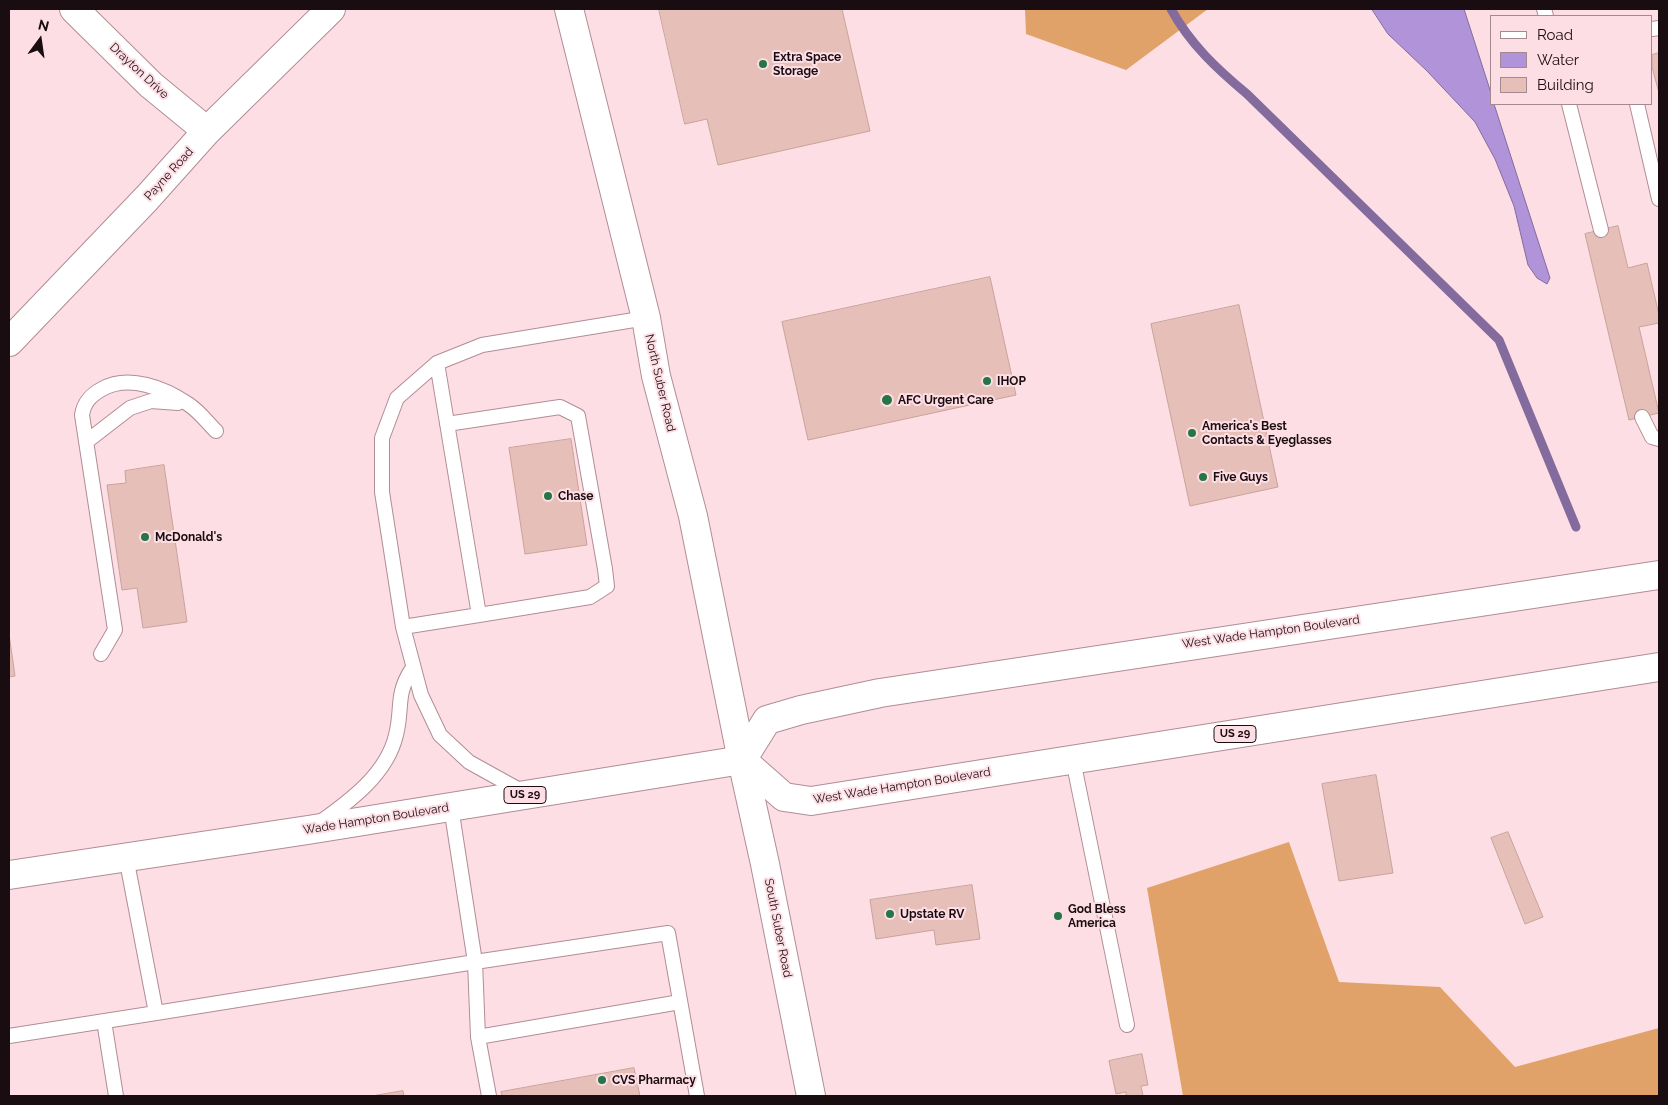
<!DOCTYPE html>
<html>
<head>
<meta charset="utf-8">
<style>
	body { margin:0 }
	#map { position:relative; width:1668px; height:1105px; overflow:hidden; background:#fedee5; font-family:Raleway,sans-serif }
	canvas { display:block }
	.frame { position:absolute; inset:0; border:10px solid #1a0d11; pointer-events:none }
	.legend { position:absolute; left:1490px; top:15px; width:162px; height:90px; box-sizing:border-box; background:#fedee5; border:1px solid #a38a90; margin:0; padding:6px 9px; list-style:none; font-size:15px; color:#1a0d11 }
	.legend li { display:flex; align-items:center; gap:10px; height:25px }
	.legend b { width:25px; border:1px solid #a38a90 }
	.north { position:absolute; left:15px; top:15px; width:50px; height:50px; -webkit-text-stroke:4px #fedee5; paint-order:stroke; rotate:14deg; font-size:14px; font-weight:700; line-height:20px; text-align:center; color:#1a0d11 }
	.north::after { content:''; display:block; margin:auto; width:18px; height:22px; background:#1a0d11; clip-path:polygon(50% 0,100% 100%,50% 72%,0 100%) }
</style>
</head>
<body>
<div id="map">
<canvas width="1668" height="1105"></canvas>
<div class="frame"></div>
<ul class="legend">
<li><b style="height:6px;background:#fff"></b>Road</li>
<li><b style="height:14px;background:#b093d9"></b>Water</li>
<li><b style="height:14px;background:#e6c0b8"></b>Building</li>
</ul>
<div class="north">N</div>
</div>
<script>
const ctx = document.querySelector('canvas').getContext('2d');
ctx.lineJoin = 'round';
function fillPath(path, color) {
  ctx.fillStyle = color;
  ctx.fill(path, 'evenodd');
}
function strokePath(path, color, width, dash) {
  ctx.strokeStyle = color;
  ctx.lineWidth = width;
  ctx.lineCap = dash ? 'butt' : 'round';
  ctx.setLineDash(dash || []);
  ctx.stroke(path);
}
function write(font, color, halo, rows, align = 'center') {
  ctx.font = font + ' Raleway,sans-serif';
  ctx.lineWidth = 4;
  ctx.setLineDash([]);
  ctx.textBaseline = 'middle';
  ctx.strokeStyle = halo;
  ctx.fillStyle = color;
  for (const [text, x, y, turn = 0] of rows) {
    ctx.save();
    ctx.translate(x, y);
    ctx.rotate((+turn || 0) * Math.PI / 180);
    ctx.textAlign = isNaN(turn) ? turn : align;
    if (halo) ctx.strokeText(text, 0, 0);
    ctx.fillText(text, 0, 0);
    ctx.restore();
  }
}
const forest = new Path2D(`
	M1025 9H1208L1126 70 1026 34Z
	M1289 842 1339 982 1440 987 1515 1067 1659 1028V1096H1183L1147 888Z`);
const water = new Path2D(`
	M1372 9H1464L1492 96V104H1494L1550 278 1547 284 1537 278 1528 265 1514 206 1495 159 1475 122 1427 71 1388 34Z`);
const stream = new Path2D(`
	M1171 9C1190 44 1217 69 1247 94L1499 340 1576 527`);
const building = new Path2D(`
	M659 9H842L870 131 718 165 707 119 685 124Z
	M1659 53V93L1652 67V55Z
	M1618 226 1628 268 1647 263 1659 315V323L1639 327 1659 413 1629 420 1585 234Z
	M990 277 1016 395 808 440 782 322Z
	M1239 305 1278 487 1190 506 1151 324Z
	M571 439 587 545 525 554 509 448Z
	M164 465 187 622 143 628 137 588 122 590 107 485 126 483 125 471Z
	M9 634 15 676 9 677Z
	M1376 775 1393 873 1339 881 1322 784Z
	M1508 832 1543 917 1525 924 1491 838Z
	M972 885 980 939 936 945 934 930 876 939 870 900Z
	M1142 1054 1148 1085 1141 1086 1143 1096H1126V1092L1116 1094 1109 1061Z
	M634 1068 640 1096H502L501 1092Z
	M403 1091 404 1096H372Z`);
const service = new Path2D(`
	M1544 9 1546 16
	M1652 29 1659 28
	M1569 104 1601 230
	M1637 104 1659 199
	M1642 417 1652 437 1659 439
	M447 424 560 407 578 416 605 569 607 586 590 597 479 615
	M86 442 130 408 151 401 178 403
	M403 627 479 615 437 363
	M101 654 115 630 82 415C84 402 91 395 102 389 129 374 164 388 188 404 199 411 207 422 216 431
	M1073 760 1127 1025
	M525 793 469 762 440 735 421 695 403 627 382 492V438L397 398 437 363 482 345 646 318
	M319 823C350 801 387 774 396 735 403 708 395 695 412 669
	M156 1013 475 962 451 807
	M104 1021 116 1096
	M9 1036 156 1013 126 857
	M478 1037 680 1002
	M489 1096 478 1037 475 962 668 933 697 1096`);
const minor = new Path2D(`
	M74 9 151 85 207 131
	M569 9 646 318 656 376 693 516 742 760
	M9 342 147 198 207 131 331 9`);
const tertiary = new Path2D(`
	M742 760 765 864 811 1096`);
const primary = new Path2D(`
	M742 760 767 720 801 710 880 693 1659 575
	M742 760 784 797 811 801 1659 667
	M9 875 308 830 742 760`);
const markers = [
	[763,64,5,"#257546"],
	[987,381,5,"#257546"],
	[887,400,6,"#257546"],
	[1192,433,5,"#257546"],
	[1203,477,5,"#257546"],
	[548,496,5,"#257546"],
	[145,537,5,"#257546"],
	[890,914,5,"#257546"],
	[1058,916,5,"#257546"],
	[602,1080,5,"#257546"]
];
const shields = [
	[1235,734,42],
	[525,795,42]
];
const shieldNames = [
	["US 29",1235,734],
	["US 29",525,795]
];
const poiNames = [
	["Extra Space",773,57],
	["Storage",773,71],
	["IHOP",997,381],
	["AFC Urgent Care",898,400],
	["America's Best",1202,426],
	["Contacts & Eyeglasses",1202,440],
	["Five Guys",1213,477],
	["Chase",558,496],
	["McDonald's",155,537],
	["God Bless",1068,909],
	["America",1068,923],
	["Upstate RV",900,914],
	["CVS Pharmacy",612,1080]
];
const streetNames = [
	["Drayton Drive",139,71,43],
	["Payne Road",169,174,-48],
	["North Suber Road",660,383,77],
	["West Wade Hampton Boulevard",1271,632,-8],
	["West Wade Hampton Boulevard",902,786,-9],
	["Wade Hampton Boulevard",376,819,-9],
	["South Suber Road",778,928,79]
];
fillPath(forest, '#e0a269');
fillPath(water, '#b093d9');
strokePath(water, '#836b9d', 1);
strokePath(stream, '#836b9d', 9);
fillPath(building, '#e6c0b8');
strokePath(building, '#c7a39a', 1);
strokePath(service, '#b18d96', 16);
strokePath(minor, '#b18d96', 30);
strokePath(tertiary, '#b18d96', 30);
strokePath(primary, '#b18d96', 30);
strokePath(service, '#fff', 14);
strokePath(minor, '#fff', 28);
strokePath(tertiary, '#fff', 28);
strokePath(primary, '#fff', 28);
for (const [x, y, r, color] of markers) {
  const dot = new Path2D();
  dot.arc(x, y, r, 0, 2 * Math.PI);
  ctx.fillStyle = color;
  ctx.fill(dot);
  strokePath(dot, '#fedee5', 2);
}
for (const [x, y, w] of shields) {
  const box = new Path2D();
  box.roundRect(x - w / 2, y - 8.5, w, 17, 4);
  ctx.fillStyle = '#fedee5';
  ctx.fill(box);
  strokePath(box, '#1a0d11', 1);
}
write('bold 11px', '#1a0d11', null, shieldNames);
write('bold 12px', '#1a0d11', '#fedee5', poiNames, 'left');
write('12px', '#1a0d11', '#fedee5', streetNames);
</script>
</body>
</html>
